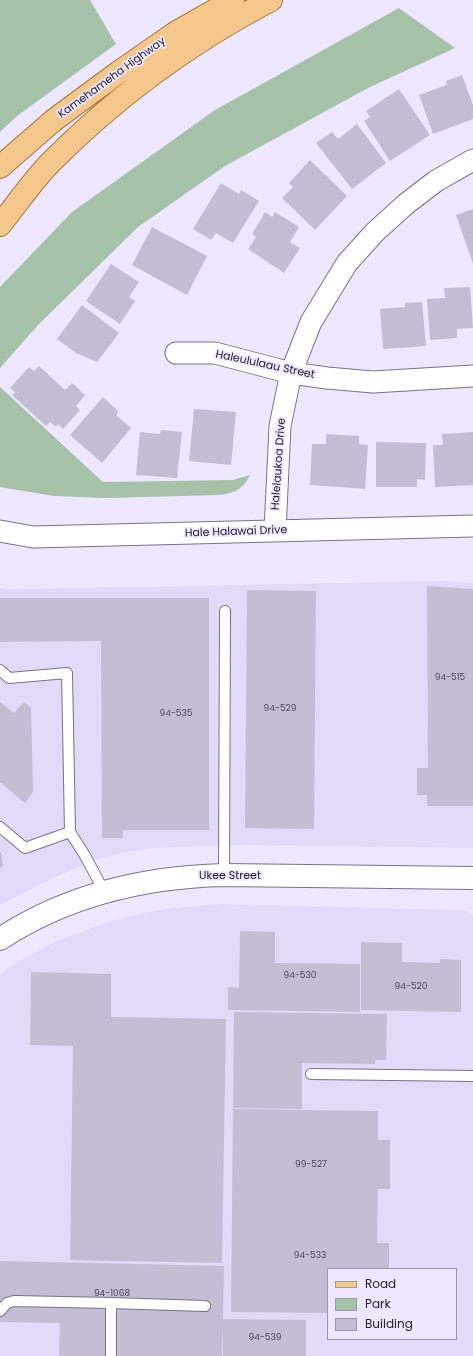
<!DOCTYPE html>
<html>
<head>
<meta charset="utf-8">
<style>
	body { margin:0 }
	#map { position:relative; width:473px; height:1356px; overflow:hidden; background:#ede8ff; font-family:Poppins,sans-serif }
	canvas { display:block }
	.legend { position:absolute; left:327px; top:1268px; width:130px; height:72px; box-sizing:border-box; background:#ede8ff; border:1px solid #9c98a9; margin:0; padding:5px 7px; list-style:none; font-size:12px; color:#232029 }
	.legend li { display:flex; align-items:center; gap:8px; height:20px }
	.legend b { width:20px; border:1px solid #9c98a9 }
</style>
</head>
<body>
<div id="map">
<canvas width="473" height="1356"></canvas>
<ul class="legend">
<li><b style="height:5px;background:#f4c88c"></b>Road</li>
<li><b style="height:11px;background:#a6c2a8"></b>Park</li>
<li><b style="height:11px;background:#c3bed4"></b>Building</li>
</ul>
</div>
<script>
const ctx = document.querySelector('canvas').getContext('2d');
ctx.lineJoin = 'round';
function fillPath(path, color) {
  ctx.fillStyle = color;
  ctx.fill(path, 'evenodd');
}
function strokePath(path, color, width, dash) {
  ctx.strokeStyle = color;
  ctx.lineWidth = width;
  ctx.lineCap = dash ? 'butt' : 'round';
  ctx.setLineDash(dash || []);
  ctx.stroke(path);
}
function write(font, color, halo, rows, align = 'center') {
  ctx.font = font + ' Poppins,sans-serif';
  ctx.lineWidth = 3.5;
  ctx.setLineDash([]);
  ctx.textBaseline = 'middle';
  ctx.strokeStyle = halo;
  ctx.fillStyle = color;
  for (const [text, x, y, turn = 0] of rows) {
    ctx.save();
    ctx.translate(x, y);
    ctx.rotate((+turn || 0) * Math.PI / 180);
    ctx.textAlign = isNaN(turn) ? turn : align;
    if (halo) ctx.strokeText(text, 0, 0);
    ctx.fillText(text, 0, 0);
    ctx.restore();
  }
}
const built = new Path2D(`
	M440 581 473 583V848L240 845 155 848 121 853 98 859 53 878 0 905V588L7 589 143 587Z
	M222 904 453 910 467 911 473 916V1356H0V975L11 966 55 942 110 921 163 909ZM328 1269H456V1339H328Z`);
const green = new Path2D(`
	M0 0H90L116 44 17 116 0 132Z
	M399 8 455 48 368 88 225 166 138 227 38 325 0 368V287L72 212 215 110Z
	M0 387 103 482 233 480 250 475C243 489 235 493 220 495L105 498 54 496 0 487Z`);
const building = new Path2D(`
	M462 75 473 105V119L433 134 419 95 447 85 446 81Z
	M399 89 430 135 390 161 364 121 370 117 366 111Z
	M357 124 386 163 352 189 316 143 332 132 338 139Z
	M310 160 347 196 315 230 282 198 293 187 289 183Z
	M221 183 239 194 241 190 259 201 233 243 216 233 211 240 193 229Z
	M473 209V264L456 215Z
	M265 212 272 217 275 212 299 227 290 242 300 248 284 273 248 249 256 237 252 234Z
	M152 227 207 256 187 295 132 265Z
	M111 264 139 282 129 297 135 301 120 324 86 301Z
	M470 287 473 328 457 329V338L430 340 427 299 445 298 444 288Z
	M422 302 426 346 383 349 380 309 405 307V303Z
	M82 305 119 333 97 362 76 353 57 339Z
	M39 366 65 390 72 383 85 395 76 406 80 410 63 429 58 424 56 427 50 422 46 426 12 395 15 392 10 388 29 367 34 371Z
	M103 397 118 411 116 415 131 428 102 463 70 435Z
	M194 409 236 412 231 465 189 461Z
	M161 430 182 432 177 478 136 475 140 432 160 434Z
	M473 432V485L435 487 433 445H443L442 434Z
	M326 434 359 436V444L368 445 365 489 310 485 312 444H326Z
	M376 442 426 443 425 480 417 479V487H376Z
	M427 586 473 589V806H427V795H417V768H428Z
	M247 590 316 591 314 829 245 828Z
	M0 598H209V830H123V838H102L101 641 0 642Z
	M0 702 14 713 24 702 31 708 33 792 25 803 0 782Z
	M0 852H1L3 866 0 869Z
	M240 931 275 932V963L360 964V1012L228 1010V987L239 988Z
	M361 942 402 943V962L440 963V959L461 960V1012L361 1010Z
	M31 972 111 974V1017L226 1019 222 1263 70 1260 73 1046 30 1045Z
	M234 1012 387 1014 386 1060H375V1064L302 1063V1109L233 1108Z
	M233 1109 378 1111V1140H390V1189H378L377 1243H389V1269H328V1313L231 1312Z
	M0 1261 224 1266 223 1319 306 1320V1356H223V1325L222 1356H59L60 1323 0 1322Z`);
const lane = new Path2D(`
	M0 670 9 678 67 673 70 832 84 854 104 891
	M0 827 25 848 70 832
	M224 875 225 611
	M311 1074 473 1076
	M0 1311 7 1303 14 1301 111 1303 205 1306
	M111 1356V1303`);
const street = new Path2D(`
	M176 353H215L291 373 327 378 373 382 473 376
	M0 531 33 537 473 526
	M275 531 280 426 291 373 311 322 347 263 375 232 406 204 436 181 473 160`);
const secondary = new Path2D(`
	M0 939C67 895 145 877 224 875L473 878`);
const primary = new Path2D(`
	M0 167 54 120 119 72 175 33 233 0
	M0 225C17 204 33 180 52 161 116 97 191 42 271 0`);
const numberNames = [
	["94-515",450,678],
	["94-529",280,709],
	["94-535",176,714],
	["94-530",300,976],
	["94-520",411,987],
	["99-527",311,1165],
	["94-533",310,1256],
	["94-1068",112,1294],
	["94-539",265,1338]
];
const streetNames = [
	["Kamehameha Highway",112,78,-36],
	["Haleululaau Street",265,365,12],
	["Halelaukoa Drive",279,464,-86],
	["Hale Halawai Drive",236,532,-2],
	["Ukee Street",230,876]
];
fillPath(built, '#e1daf8');
fillPath(green, '#a6c2a8');
fillPath(building, '#c3bed4');
strokePath(lane, '#777286', 12);
strokePath(street, '#777286', 23);
strokePath(secondary, '#777286', 24);
strokePath(primary, '#a67537', 24);
strokePath(lane, '#fff', 10);
strokePath(street, '#fff', 21);
strokePath(secondary, '#fff', 22);
strokePath(primary, '#f4c88c', 22);
write('9px', '#4b4854', null, numberNames);
write('11px', '#232029', '#ede8ff', streetNames);
</script>
</body>
</html>
